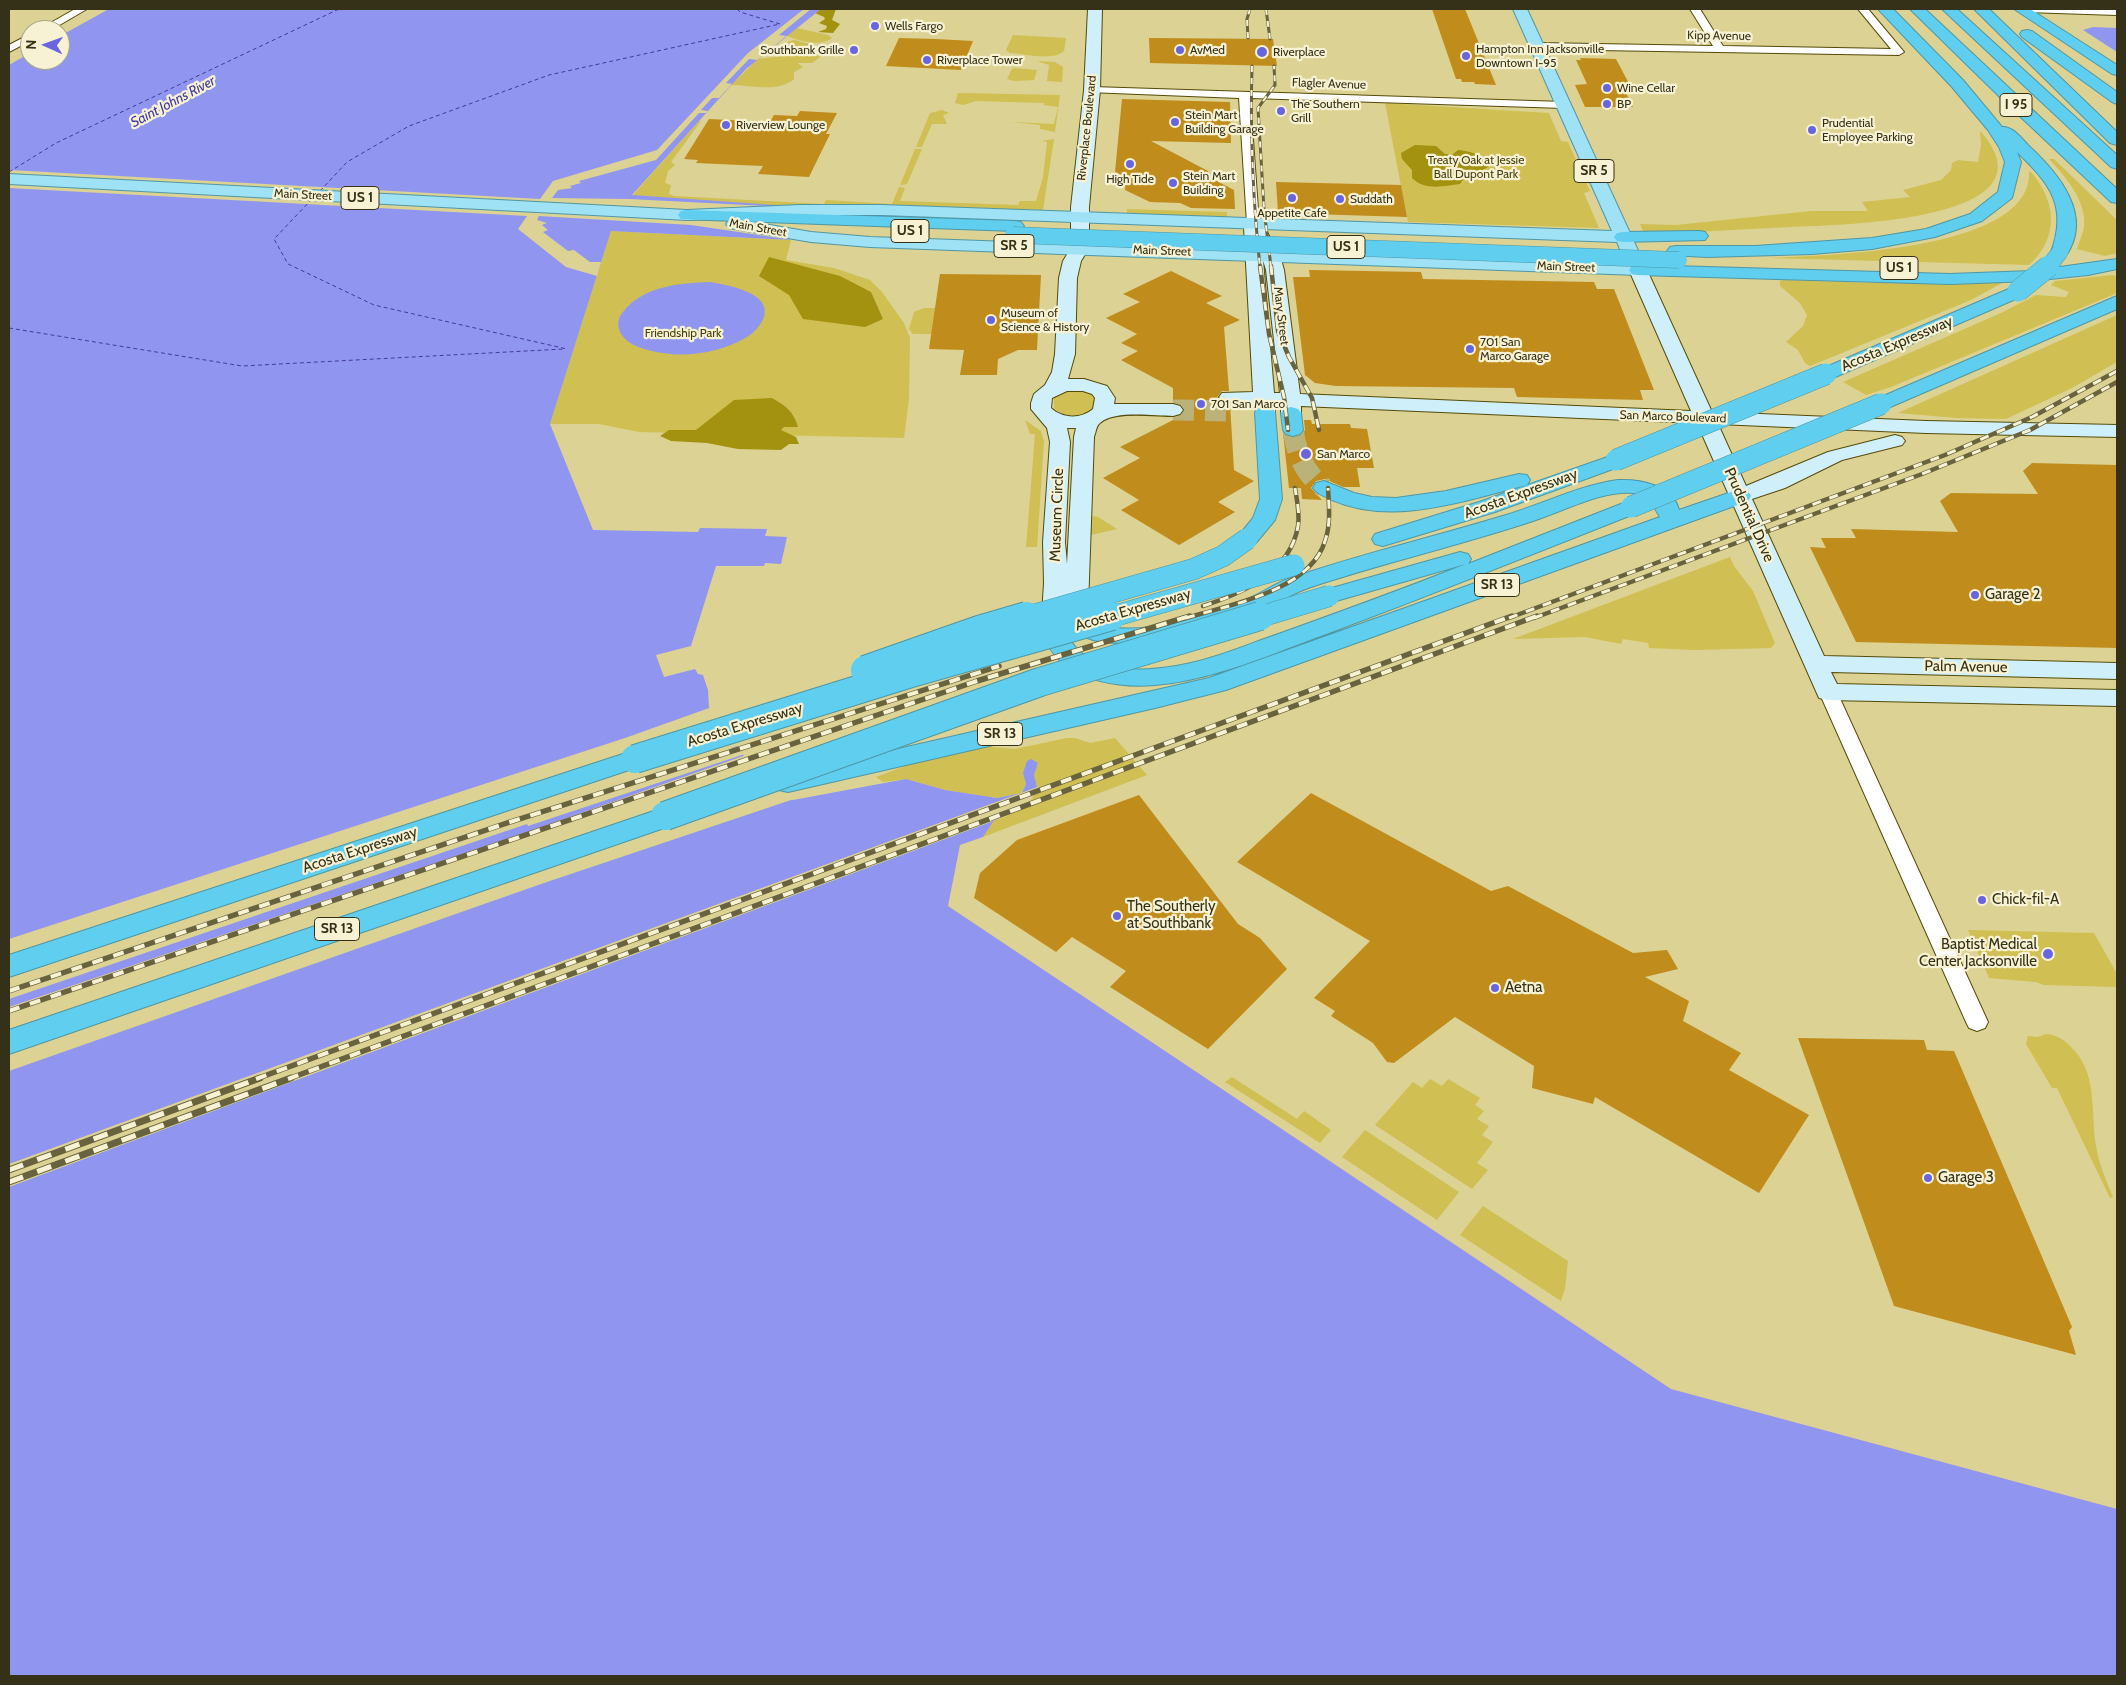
<!DOCTYPE html>
<html>
<head>
<meta charset="utf-8">
<style>
	body { margin:0 }
	#map { position:relative; width:2126px; height:1685px; overflow:hidden; background:#dcd293; font-family:Cabin,sans-serif }
	canvas { display:block }
	.frame { position:absolute; inset:0; border:10px solid #353118; pointer-events:none }
	.north { position:absolute; left:20px; top:20px; width:50px; height:50px; box-sizing:border-box; background:#f7f2d3; border:1px solid #a9a588; border-radius:50%; rotate:272deg; font-size:14px; font-weight:700; line-height:20px; text-align:center; color:#353118 }
	.north::after { content:''; display:block; margin:auto; width:18px; height:22px; background:#6865df; clip-path:polygon(50% 0,100% 100%,50% 72%,0 100%) }
</style>
</head>
<body>
<div id="map">
<canvas width="2126" height="1685"></canvas>
<div class="frame"></div>
<div class="north">N</div>
</div>
<script>
const ctx = document.querySelector('canvas').getContext('2d');
ctx.lineJoin = 'round';
function fillPath(path, color) {
  ctx.fillStyle = color;
  ctx.fill(path, 'evenodd');
}
function strokePath(path, color, width, dash) {
  ctx.strokeStyle = color;
  ctx.lineWidth = width;
  ctx.lineCap = dash ? 'butt' : 'round';
  ctx.setLineDash(dash || []);
  ctx.stroke(path);
}
function write(font, color, halo, rows, align = 'center') {
  ctx.font = font + ' Cabin,sans-serif';
  ctx.lineWidth = 4.5;
  ctx.setLineDash([]);
  ctx.textBaseline = 'middle';
  ctx.strokeStyle = halo;
  ctx.fillStyle = color;
  for (const [text, x, y, turn = 0] of rows) {
    ctx.save();
    ctx.translate(x, y);
    ctx.rotate((+turn || 0) * Math.PI / 180);
    ctx.textAlign = isNaN(turn) ? turn : align;
    if (halo) ctx.strokeText(text, 0, 0);
    ctx.fillText(text, 0, 0);
    ctx.restore();
  }
}
const green = new Path2D(`
	M797 28 828 35 832 38C821 47 799 41 787 36Z
	M1013 35 1066 38 1064 51C1054 61 1025 54 1010 53L1006 50Z
	M794 40 810 44 806 47 807 51 781 53 791 46 787 42Z
	M801 54H816L820 57 812 63H797L803 67 794 72V79C778 93 751 85 731 85L758 59Z
	M1037 61 1055 62 1063 67 1062 82 1047 81 1049 65Z
	M1015 68 1037 70 1034 80 1014 81 1007 79 1012 69Z
	M958 93 1060 95 1055 132 1040 129V125L1011 122 1054 124 1058 107 1044 105V103L976 101 963 105 955 103Z
	M1385 103 1549 113 1561 141 1568 142 1590 191 1584 193 1599 228 1408 222Z
	M942 110 949 113 943 115 947 124H932L922 147H916L930 113Z
	M699 121H701L671 162 675 165 668 171 665 183 671 185 669 194 674 196 824 204 826 200 892 204 899 187 905 188 900 201 1018 205 1020 201H1036L1043 177 1047 142 1042 141 1054 139 1043 210 895 205 804 207 632 196Z
	M1980 131C2063 223 1832 225 1789 227 1751 229 1713 231 1675 233L1646 232 1643 231 1640 224 1676 225 1811 211H1868L1862 202 1910 197 1903 190 1941 180 1951 170 1952 163 1958 160 1978 162 1981 145Z
	M915 149H922L907 184 900 185Z
	M2049 159H2054L2117 220V253L2105 256 2077 249C2079 242 2083 234 2084 227 2087 201 2065 176 2049 159Z
	M2029 171C2034 174 2038 181 2041 186 2058 215 2053 243 2029 265L1770 258C1824 255 2034 252 2029 171Z
	M1127 209 1227 212V217L1127 214Z
	M611 231 791 240 786 260 834 268 870 280 882 292 904 323 910 338 909 399 904 438 639 432 599 424H550Z
	M2113 275 2117 277V293L2110 296 1891 387 1866 395 1843 382 2001 313 2036 295 2066 297 2069 292 2051 285 2055 281Z
	M1784 280 1874 283 2004 282 1971 300 1810 366 1805 363 1798 350 1786 342 1803 326 1807 315 1800 303 1780 286V281Z
	M924 308H935L945 334H913L909 329 914 312Z
	M2117 315V362L2072 388 2006 419 1956 418 1898 413Z
	M1086 390 1096 396V407C1085 417 1065 419 1054 408V397L1060 391Z
	M1025 420 1041 431 1044 441 1037 547H1026L1035 434H1030Z
	M1092 516 1098 517 1117 529 1087 536Z
	M1730 557 1734 566 1753 591 1775 643 1771 648 1696 650 1649 648 1648 643 1623 639 1621 644 1585 637 1513 639Z
	M1067 738H1075L1090 743 1115 738 1147 775 983 837 993 822 1030 799 1037 787 1034 775 1038 763 1023 773 1026 784 1022 793 997 798 945 790 906 779 883 782 876 777 942 752 978 746 1015 749Z
	M1968 930 2094 933 2117 974V987L2044 985 2036 982 1989 978Z
	M2046 1034C2055 1034 2063 1039 2069 1045 2099 1072 2090 1110 2096 1146 2099 1164 2106 1180 2113 1197L2110 1198 2057 1088H2052L2026 1044 2028 1036 2038 1037Z
	M1232 1077 1297 1119 1304 1111 1331 1130 1320 1143 1225 1082Z
	M1430 1079 1442 1086 1448 1079 1480 1098 1475 1105 1484 1111 1477 1119 1489 1126 1482 1135 1493 1142 1477 1163 1488 1170 1472 1189 1375 1125 1413 1082 1422 1088Z
	M1365 1130 1459 1192 1437 1220 1342 1157Z
	M1483 1206 1568 1261 1565 1288 1561 1301 1460 1235Z`);
const forest = new Path2D(`
	M821 9H836L832 20 840 24 833 33 818 32 826 29 827 26 819 23 825 19 824 17 815 13Z
	M1415 145 1436 146 1445 154H1453L1458 150C1470 151 1480 154 1489 163L1488 167 1472 176 1465 177 1460 184C1443 186 1425 191 1412 178V170L1402 159 1401 153Z
	M769 257 840 276 871 292 883 319 865 327 803 319 789 295 759 276Z
	M772 398C785 405 794 412 798 427H784L781 430 796 437 799 444H789L781 450 738 449 707 443 671 441 660 436 669 430H696L734 400Z`);
const water = new Path2D(`
	M109 9H821L746 69 632 195 804 207 791 240 611 231 550 424 593 530 698 532 700 528 767 529 765 536 787 537 781 564 765 563 764 566H716L691 646 656 655 664 677 695 669 698 674 703 675 708 690 709 707 754 770 793 800 906 779 945 790 997 798 1022 793 1026 784 1023 773 1027 761 1031 759 1038 763 1034 775 1037 787 1030 799 993 822 983 837 960 845 948 906 1671 1389 2117 1509V1676H9V65L30 53V60H60V36Z
	M2093 27 2117 28V52L2083 30Z
	M710 282C726 285 772 292 764 317 761 325 755 332 747 337 719 354 680 359 648 350 637 347 623 342 619 329 617 324 619 316 623 312 643 286 680 283 710 282Z`);
const pier = new Path2D(`
	M804 9H811L779 35 787 36 785 37 757 60 749 59 726 83 732 84 719 98H712L701 110 708 111 706 113H699L656 160 579 181 581 183 570 186 572 188 558 190 552 198 629 199 806 208 793 240 691 225 539 216 537 220 547 223 542 225 548 230 543 232 568 251 574 250 590 262H601L597 276 566 267 518 229 527 216 9 188V170L540 199 553 181 657 150 748 53Z
	M712 707 739 745 729 749 740 746 745 754 528 826 527 824 9 999V939L625 738Z
	M746 755 756 769 793 798 803 796 544 883 9 1071V1007L530 831Z
	M1040 786 1031 800 1007 816 9 1187V1164Z`);
const ferry = new Path2D(`
	M737 9 740 12 780 24
	M9 172 56 143 339 9
	M320 191 347 162 409 126 549 75 780 24
	M312 199 274 239 288 264 374 305 567 349
	M9 328 242 366 564 349`);
const building = new Path2D(`
	M1432 9H1465L1496 85 1475 84 1474 82H1462L1461 79H1456Z
	M899 38 936 39 973 41 961 70 886 66Z
	M1149 38 1273 39 1277 66 1150 63Z
	M1580 58 1616 59 1634 93H1626L1633 107H1585L1575 85 1587 84 1576 60H1581Z
	M1122 99 1230 102 1231 143 1151 141 1208 171 1209 177 1234 190 1235 209 1191 208 1180 203 1150 202 1125 190 1126 177 1115 172Z
	M800 111 837 113 826 134H830L809 177 758 174 763 166 696 163 698 160 684 159 709 119 770 122 774 115 797 116Z
	M1276 182 1401 185 1407 217 1278 213Z
	M1309 270 1421 272 1423 279 1594 282 1597 289H1614L1654 390H1640L1643 400 1517 397 1514 388 1336 386 1315 383 1305 375 1293 277H1310Z
	M1171 271 1222 296 1206 303 1240 320 1224 327 1229 391H1222L1217 397 1222 403 1230 404 1234 470 1254 481 1218 502 1235 512 1179 545 1121 510 1139 500 1103 478 1140 458 1120 447 1181 416 1185 410 1181 404 1173 402V388L1121 360 1138 351 1121 343 1137 334 1106 318 1140 302 1123 294Z
	M940 274 1041 275 1037 350H1018L998 359 997 375H960L964 350 929 349Z
	M1304 420H1311L1312 424H1350L1351 428 1367 429 1374 468H1357L1360 487H1343L1325 479 1316 481 1311 488 1322 500 1302 499 1301 488H1289L1283 433 1292 438 1301 436 1305 430Z
	M2032 463 2117 465V648L1856 642 1810 547 1826 548 1821 538H1856L1851 529 1958 532 1940 501 1951 493 2038 494 2023 471Z
	M1311 793 1491 891 1508 886 1633 953 1667 950 1678 969 1645 977 1689 1001 1683 1021 1741 1053 1729 1070 1809 1115 1759 1193 1595 1097 1593 1104 1532 1088 1534 1066 1455 1017 1394 1063 1387 1062 1373 1043 1331 1016 1335 1011 1314 998 1370 941 1237 862Z
	M1139 795 1238 924 1260 938 1287 969 1208 1049 1110 987 1126 971 1072 937 1056 952 974 898 980 873 1017 840Z
	M1798 1038 1924 1040 1927 1050 1954 1051 2072 1327 2069 1331 2076 1355 1894 1306Z`);
const secondaryTunnel = new Path2D(`
	M1173 410 1230 411`);
const highwayTunnel = new Path2D(`
	M1293 430C1297 454 1304 473 1324 488`);
const street = new Path2D(`
	M75 9H87L51 30H38Z
	M1690 9H1700L1723 46 1891 49 1858 9H1868L1904 52 1899 55 1537 49 1532 46 1537 43 1713 46Z
	M2021 9H2117V15L2026 12Z
	M30 34V41L9 52V45Z
	M1092 87 1564 102 1570 105 1564 108 1250 98 1259 223 1253 227 1247 223 1239 98 1088 92 1086 90Z
	M1828 686 1834 688 1837 692 1988 1022 1985 1028 1977 1031 1969 1028 1966 1022 1819 692 1822 688Z`);
const secondary = new Path2D(`
	M1088 9H1102L1100 90 1089 207V248L1081 261 1077 278 1075 354 1068 379H1084L1107 386 1115 398 1114 404H1173L1180 406 1183 410 1180 414 1173 416C1155 416 1114 410 1100 423 1096 426 1096 432 1094 437L1088 607C1081 618 1058 622 1046 619L1042 614 1044 583 1043 542 1050 442 1047 428 1031 409V403L1034 394 1045 385 1052 372 1055 354 1059 278 1063 261 1071 248V207L1084 90ZM1067 391H1083L1092 394 1095 398 1093 409C1081 419 1063 419 1051 408L1052 398ZM1067 428H1076L1074 437 1067 564 1065 542 1070 442Z
	M1253 218 1259 219 1262 223 1280 256 1284 270 1300 394 1691 411 1629 270 1632 266H1644L1647 270 1712 412 1926 421 2117 425V437L1926 433 1718 424 1746 486 1828 452 1895 435 1902 437 1905 441 1902 445 1842 460 1785 488 1752 499 1824 656 2117 663V679L1831 672 1837 684 2117 690V706L1828 700 1819 698 1697 423 1301 406V413L1298 417 1291 419 1284 417 1281 413V405H1275V412L1272 416 1265 418 1258 416 1254 404 1222 401 1219 397 1222 393 1253 392 1244 227 1247 219ZM1263 260 1266 270 1280 393H1274Z`);
const primary = new Path2D(`
	M1513 9H1527L1647 270 1644 274 1638 275 870 247 811 242 735 229 729 228 726 224 729 220 735 219 811 232 870 237 1626 264 1617 242 882 215H800L687 220 9 184V174L687 210 800 205H882L1612 231Z`);
const highway = new Path2D(`
	M1878 9H1893L1963 80 2002 127C2013 126 2022 139 2029 146 2058 173 2094 215 2066 256H2054L2051 252C2068 206 2050 184 2017 152L2021 162 2012 198 1982 221 1935 237 1872 249 1812 254 1707 257 1670 255 1667 251 1670 247 1676 246H1755L1872 238 1926 229 1970 214 1998 192 2005 162 1999 147 1988 130 1952 87Z
	M1910 9H1925L2117 189V203L2111 202 2009 106Z
	M1942 9H1957L2117 155V169L2111 167Z
	M1974 9H1989L2117 132V145L2110 143Z
	M2014 9H2030L2117 65V75L2112 74Z
	M2027 30 2032 31 2117 92V104L2112 102 2022 37 2020 34 2022 31Z
	M687 210 1015 221 1021 222 1024 226 1021 230 1015 231 681 219 678 215 681 211Z
	M1699 231 1705 232 1708 236 1705 240 1623 242 1617 241 1614 237 1617 233 1623 232Z
	M2117 259V269L2088 275 2031 281 1950 284 1638 275 1632 274 1629 270 1632 266 1638 265 1950 274 2031 271Z
	M2018 285 2025 287 2027 291 2025 295 1833 378H1819L1816 374 1819 370Z
	M2117 296V309L1888 408 1881 410 1874 408 1871 404 1874 400Z
	M1265 406 1272 408 1275 412 1282 499 1275 520 1255 544 1247 546 1239 544 1236 539 1253 518 1260 499 1255 412 1258 408Z
	M1291 407 1298 409 1301 413 1303 430 1300 434 1293 436 1286 434 1283 430 1281 413 1284 409Z
	M1616 454 1624 455 1627 460 1624 465 1495 512 1383 546 1375 544 1372 539 1375 534 1479 502Z
	M1519 474 1527 475 1530 480 1527 485C1465 500 1394 527 1332 500 1325 496 1318 495 1313 488L1316 483 1324 481 1354 493 1372 497 1396 498 1446 491Z
	M1618 480C1640 479 1673 485 1679 510L1740 489 1748 491 1751 496 1748 501 1226 690 1155 708 788 792 779 790 775 783 779 776 788 774 1209 678 1660 517C1652 506 1655 499 1638 494 1608 487 1562 512 1533 521 1467 543 1399 559 1333 580 1320 584 1306 588 1294 594 1283 599 1273 607 1261 611 1225 626 1106 662 1075 630 1070 625 1067 616 1064 610L1068 605 1076 603 1084 605C1091 615 1094 624 1108 627 1148 634 1211 616 1248 599 1262 593 1274 584 1288 579 1360 554 1434 537 1506 515 1543 504 1580 485 1618 480Z
	M1631 500 1639 502 1642 507 1639 512C1536 553 1433 594 1329 633 1273 653 1215 680 1155 685 1123 688 1075 682 1054 654 1045 642 1036 623 1046 609L1054 607 1062 609C1074 626 1060 637 1084 655 1109 673 1146 671 1176 666 1213 660 1248 644 1284 632 1345 610 1406 588 1466 564L1329 603 1321 601 1317 596 1321 591 1460 552 1468 554 1471 559 1468 564Z
	M635 750 644 753 648 759 644 765 9 977V955Z
	M689 799 699 802 702 809 699 816 9 1054V1030Z`);
const railFar3 = new Path2D(`
	M1266 9 1270 39
	M1248 38 1247 19 1250 9
	M1252 66C1250 133 1253 200 1260 267
	M1271 267 1264 209 1258 108 1275 85 1274 66`);
const railFar2 = new Path2D(`
	M1260 266 1269 334 1284 397 1288 430
	M1271 266 1278 331 1289 357 1312 398 1319 430
	M1203 606C1243 593 1290 573 1298 526 1300 514 1297 500 1295 488
	M1186 618C1229 605 1310 591 1325 541 1331 524 1329 506 1328 488
	M1509 618 1945 455 2032 417 2117 371
	M1534 618 1922 474 2030 430 2117 382`);
const railFar1 = new Path2D(`
	M9 991 507 823 999 666
	M9 1011 977 681 1190 616
	M256 1079 1512 616
	M288 1079 1537 616`);
const rail = new Path2D(`
	M9 1170 260 1078
	M9 1182 291 1078`);
const highwayBridgeFar2 = new Path2D(`
	M1013 235 1679 260
	M2048 267 2060 252`);
const highwayBridgeFar1 = new Path2D(`
	M2018 291 2049 266
	M1616 460 1826 374
	M1631 507 1881 404
	M1023 618 1194 569 1223 556 1247 539
	M1107 618 1294 565
	M1256 618 1329 596`);
const highwayBridge = new Path2D(`
	M865 670 979 630 1027 616
	M635 759 918 671 1112 616
	M665 816 1040 682 1260 616`);
const markers = [
	[875,26,5,"#6865df"],
	[854,50,5,"#6865df"],
	[1180,50,5,"#6865df"],
	[1262,52,6,"#6865df"],
	[1466,56,5,"#6865df"],
	[927,60,5,"#6865df"],
	[1607,88,5,"#6865df"],
	[1607,104,5,"#6865df"],
	[1281,111,5,"#6865df"],
	[1175,122,5,"#6865df"],
	[726,125,5,"#6865df"],
	[1812,130,5,"#6865df"],
	[1130,164,5,"#6865df"],
	[1173,183,5,"#6865df"],
	[1292,198,5,"#6865df"],
	[1340,199,5,"#6865df"],
	[991,320,5,"#6865df"],
	[1470,349,5,"#6865df"],
	[1201,404,5,"#6865df"],
	[1306,454,6,"#6865df"],
	[1975,595,5,"#6865df"],
	[1982,900,5,"#6865df"],
	[1117,916,5,"#6865df"],
	[2048,954,6,"#6865df"],
	[1495,988,5,"#6865df"],
	[1928,1178,5,"#6865df"]
];
const farPoinames = [
	["Wells Fargo",885,26],
	["Hampton Inn Jacksonville",1476,49],
	["Downtown I-95",1476,63],
	["Southbank Grille",844,50,"right"],
	["AvMed",1190,50],
	["Riverplace",1273,52],
	["Riverplace Tower",937,60],
	["Wine Cellar",1617,88],
	["The Southern",1291,104],
	["Grill",1291,118],
	["BP",1617,104],
	["Stein Mart",1185,115],
	["Building Garage",1185,129],
	["Prudential",1822,123],
	["Employee Parking",1822,137],
	["Riverview Lounge",736,125],
	["Stein Mart",1183,176],
	["Building",1183,190],
	["High Tide",1130,179,"center"],
	["Suddath",1350,199],
	["Appetite Cafe",1292,213,"center"],
	["Museum of",1001,313],
	["Science & History",1001,327],
	["701 San",1480,342],
	["Marco Garage",1480,356],
	["701 San Marco",1211,404],
	["San Marco",1317,454]
];
const farStreetnames = [
	["Kipp Avenue",1719,36,1],
	["Flagler Avenue",1329,84,2],
	["Riverplace Boulevard",1087,128,-84],
	["Main Street",303,195,3],
	["Main Street",758,228,10],
	["Main Street",1162,251,2],
	["Main Street",1566,267,2],
	["Mary Street",1281,316,83],
	["San Marco Boulevard",1673,417,2]
];
const farParknames = [
	["Treaty Oak at Jessie",1476,160],
	["Ball Dupont Park",1476,174],
	["Friendship Park",683,333]
];
const farWaternames = [
	["Saint Johns River",173,102,-28]
];
const shields = [
	[2016,105,32],
	[1594,171,40],
	[360,198,38],
	[910,231,38],
	[1014,246,40],
	[1346,247,38],
	[1899,268,38],
	[1497,585,45],
	[1000,734,45],
	[337,929,45]
];
const shieldNames = [
	["I 95",2016,105],
	["SR 5",1594,171],
	["US 1",360,198],
	["US 1",910,231],
	["SR 5",1014,246],
	["US 1",1346,247],
	["US 1",1899,268],
	["SR 13",1497,585],
	["SR 13",1000,734],
	["SR 13",337,929]
];
const streetNames = [
	["Acosta Expressway",1897,344,-23],
	["Acosta Expressway",1521,494,-20],
	["Museum Circle",1057,515,-88],
	["Prudential Drive",1749,515,66],
	["Acosta Expressway",1133,610,-16],
	["Palm Avenue",1966,667,1],
	["Acosta Expressway",745,725,-17],
	["Acosta Expressway",360,850,-18]
];
const poiNames = [
	["Garage 2",1985,595],
	["Chick-fil-A",1992,900],
	["The Southerly",1127,907],
	["at Southbank",1127,924],
	["Baptist Medical",2037,945,"right"],
	["Center Jacksonville",2037,962,"right"],
	["Aetna",1505,988],
	["Garage 3",1938,1178]
];
fillPath(green, '#d0bf52');
fillPath(forest, '#a39110');
fillPath(water, '#9095f0');
fillPath(pier, '#dcd293');
strokePath(ferry, '#423aa2', 1, [4, 3]);
fillPath(building, '#c08c1b');
strokePath(secondaryTunnel, '#bbb27a', 21, [21, 11]);
strokePath(highwayTunnel, '#bbb27a', 21, [21, 11]);
strokePath(street, '#554b07', 2);
strokePath(secondary, '#554b07', 2);
strokePath(primary, '#5097a4', 2);
strokePath(highway, '#5097a4', 2);
fillPath(street, '#fff');
fillPath(secondary, '#cff0fa');
fillPath(primary, '#9fe2f5');
fillPath(highway, '#5fceef');
strokePath(railFar3, '#68623e', 3);
strokePath(railFar2, '#68623e', 4.5);
strokePath(railFar1, '#68623e', 5.5);
strokePath(rail, '#68623e', 7);
strokePath(railFar3, '#f7f2d3', 2, [6]);
strokePath(railFar2, '#f7f2d3', 3, [9]);
strokePath(railFar1, '#f7f2d3', 4, [11]);
strokePath(rail, '#f7f2d3', 5, [15]);
strokePath(highwayBridgeFar2, '#5097a4', 17, []);
strokePath(highwayBridgeFar1, '#5097a4', 22, []);
strokePath(highwayBridge, '#5097a4', 30, []);
strokePath(highwayBridgeFar2, '#5fceef', 16);
strokePath(highwayBridgeFar1, '#5fceef', 21);
strokePath(highwayBridge, '#5fceef', 28);
for (const [x, y, r, color] of markers) {
  const dot = new Path2D();
  dot.arc(x, y, r, 0, 2 * Math.PI);
  ctx.fillStyle = color;
  ctx.fill(dot);
  strokePath(dot, '#f7f2d3', 2);
}
write('12px', '#353118', '#f7f2d3', farPoinames, 'left');
write('12px', '#353118', '#f7f2d3', farStreetnames);
write('12px', '#463f10', '#f7f2d3', farParknames);
write('italic 14px', '#423aa2', '#f7f2d3', farWaternames);
for (const [x, y, w] of shields) {
  const box = new Path2D();
  box.roundRect(x - w / 2, y - 11.5, w, 23, 4);
  ctx.fillStyle = '#f7f2d3';
  ctx.fill(box);
  strokePath(box, '#353118', 1);
}
write('bold 14px', '#353118', null, shieldNames);
write('15px', '#353118', '#f7f2d3', streetNames);
write('15px', '#353118', '#f7f2d3', poiNames, 'left');
</script>
</body>
</html>
